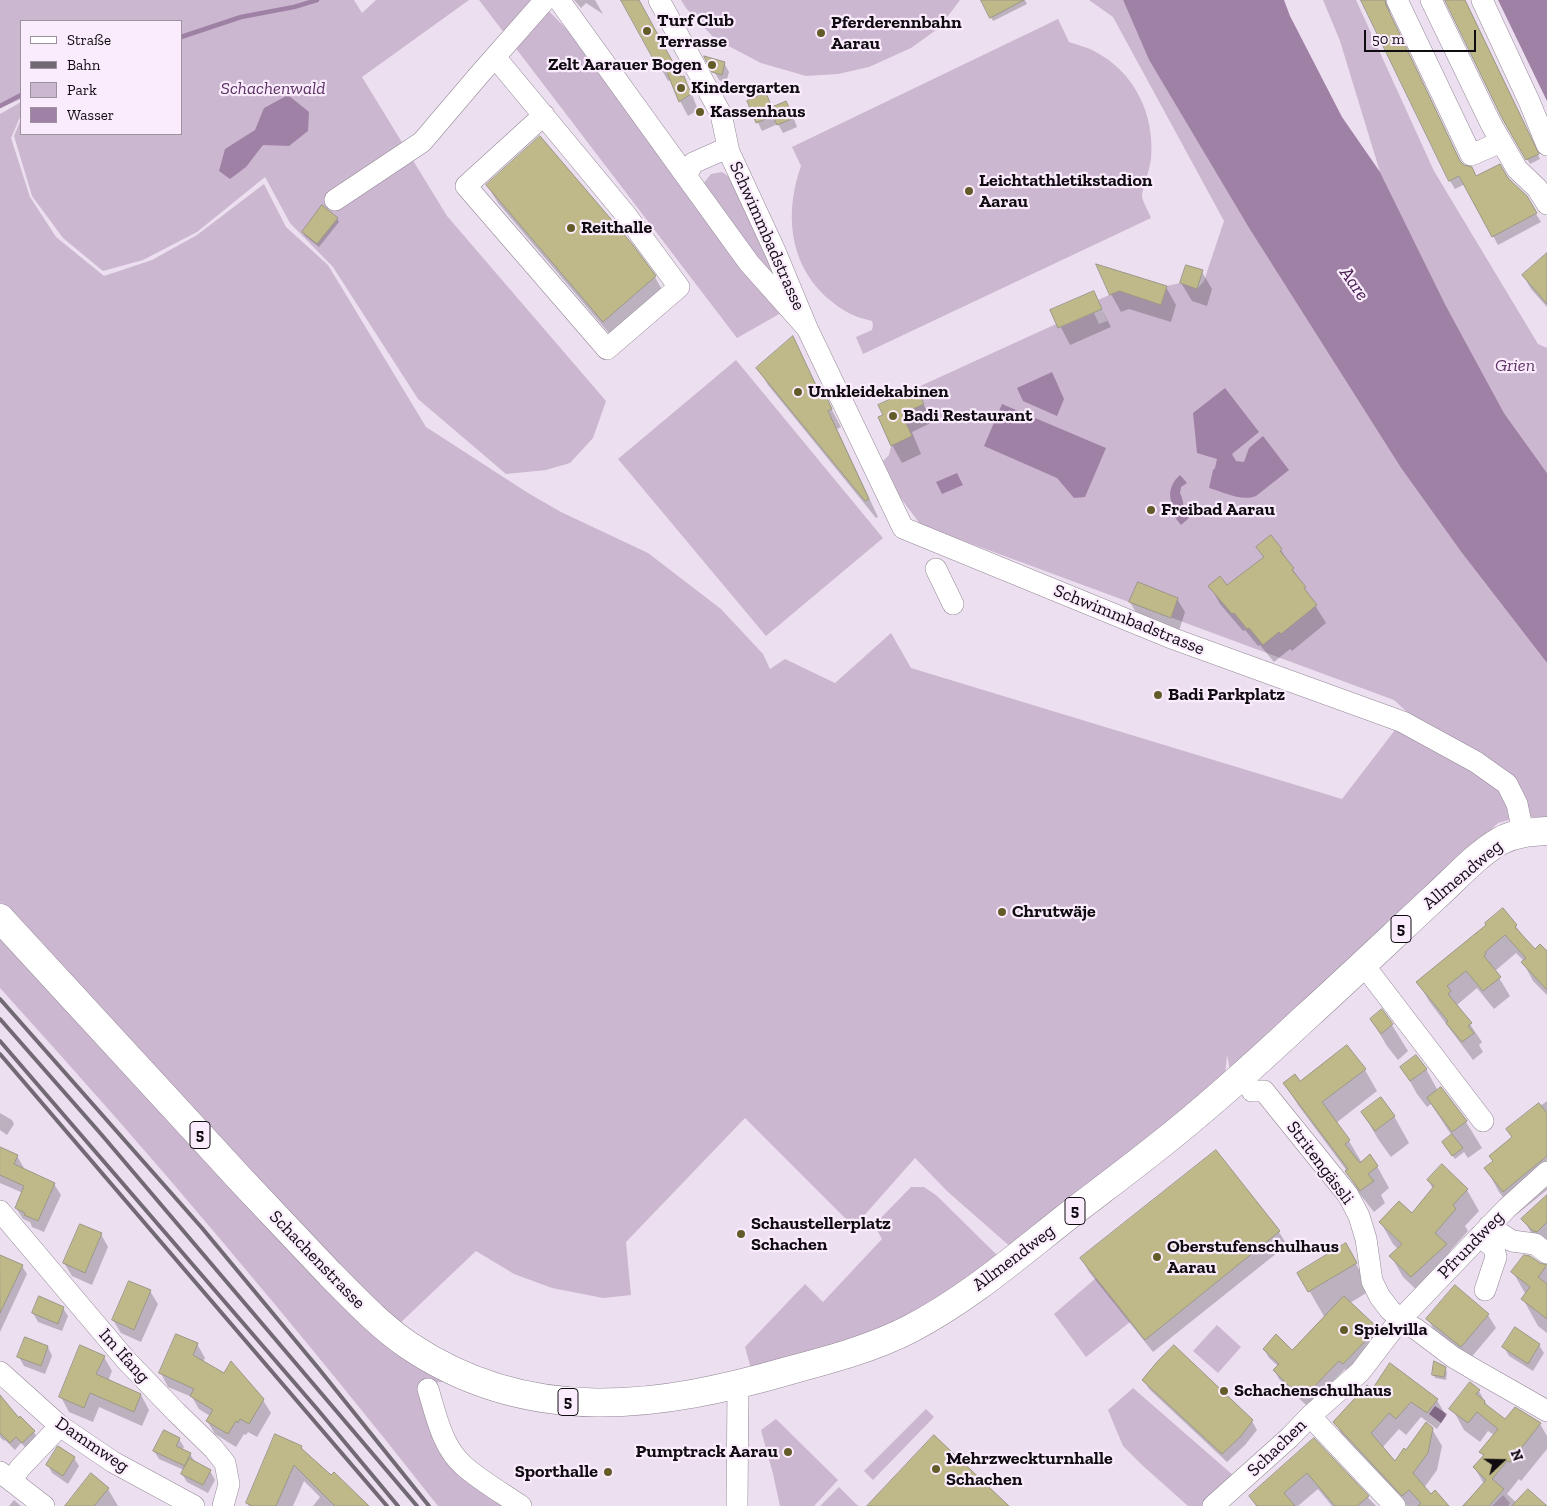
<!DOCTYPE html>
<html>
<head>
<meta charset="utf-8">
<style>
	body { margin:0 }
	#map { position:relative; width:1547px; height:1506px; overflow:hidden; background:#ecdfef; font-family:"Zilla Slab",serif }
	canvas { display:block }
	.legend { position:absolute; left:20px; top:20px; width:162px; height:115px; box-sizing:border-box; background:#faecfc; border:1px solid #9c929e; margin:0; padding:6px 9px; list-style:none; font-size:15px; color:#0f0b10 }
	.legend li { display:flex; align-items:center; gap:10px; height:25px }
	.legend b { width:25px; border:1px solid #9c929e }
	.north { position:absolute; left:1477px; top:1436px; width:50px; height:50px; -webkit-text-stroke:4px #faecfc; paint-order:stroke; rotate:69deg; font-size:14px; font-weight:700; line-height:20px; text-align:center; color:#0f0b10 }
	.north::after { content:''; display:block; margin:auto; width:18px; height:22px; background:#0f0b10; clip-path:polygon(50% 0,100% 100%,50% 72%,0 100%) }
	.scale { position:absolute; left:1364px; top:30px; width:112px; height:22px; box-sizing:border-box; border:2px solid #0f0b10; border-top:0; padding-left:6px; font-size:15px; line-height:18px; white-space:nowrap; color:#0f0b10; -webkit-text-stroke:4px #faecfc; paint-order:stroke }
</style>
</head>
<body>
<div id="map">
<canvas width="1547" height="1506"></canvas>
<ul class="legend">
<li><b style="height:6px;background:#fff"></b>Straße</li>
<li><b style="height:6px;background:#716973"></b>Bahn</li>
<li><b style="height:14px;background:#ccb7d0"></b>Park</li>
<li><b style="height:14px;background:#a081a6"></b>Wasser</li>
</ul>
<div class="north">N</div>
<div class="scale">50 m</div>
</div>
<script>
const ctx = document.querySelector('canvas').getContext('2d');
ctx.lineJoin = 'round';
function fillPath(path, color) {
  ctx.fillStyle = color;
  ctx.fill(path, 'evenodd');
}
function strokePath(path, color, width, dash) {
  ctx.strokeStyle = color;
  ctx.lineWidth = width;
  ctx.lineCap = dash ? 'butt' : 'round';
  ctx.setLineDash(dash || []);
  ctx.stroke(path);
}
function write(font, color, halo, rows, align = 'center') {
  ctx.font = font + ' "Zilla Slab",serif';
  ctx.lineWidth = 4.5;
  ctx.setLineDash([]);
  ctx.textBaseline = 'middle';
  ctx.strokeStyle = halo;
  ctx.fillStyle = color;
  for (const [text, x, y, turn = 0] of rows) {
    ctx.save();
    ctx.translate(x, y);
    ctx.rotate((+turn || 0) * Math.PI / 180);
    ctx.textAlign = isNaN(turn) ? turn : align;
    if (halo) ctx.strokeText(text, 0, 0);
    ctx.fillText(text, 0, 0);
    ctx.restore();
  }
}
const green = new Path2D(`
	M0 0H354L362 13 376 0H469L362 77 447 216 606 401 593 438 570 463 546 470 506 474 418 399 333 267 290 223 265 177 197 232 143 260 103 271 63 238 32 196 14 136 21 119V134H181V21H21V99L0 108Z
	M479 0H538L594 57 781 313 737 338Z
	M681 0H960L939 28 911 48 869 67 838 74 806 76 761 63 715 39 686 8Z
	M1089 0H1123L1149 60 1249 228 1401 468 1462 553 1547 663V817H1520L1498 823 1388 928 1230 1070 1227 1055 1225 1076 1013 1249 948 1192 915 1158 854 1227 745 1118 626 1242 631 1295 603 1298 552 1288 514 1274 476 1251 397 1326 315 1246 0 902V114L21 102V115L11 138 30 197 56 237 104 276 152 260 197 235 264 184 286 227 328 265 426 427 528 493 561 512 648 553 721 609 763 654 770 669 785 659 835 683 891 633 911 668 1342 799 1408 713 1394 700 945 534 920 524 900 497 883 461 889 455 891 446 912 436 904 419 906 412 924 404 916 388 1056 324 1059 328 1094 313 1099 324 1107 321 1098 300 1127 287 1132 295 1161 305 1167 286 1180 283 1197 289 1204 281 1224 221 1113 17Z
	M1323 0H1356L1434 171 1538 344 1547 348V473L1504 413 1446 306 1380 172 1340 41Z
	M1058 19 1069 42C1077 45 1087 47 1094 51 1135 72 1155 115 1151 159 1150 169 1142 191 1142 196 1143 203 1149 212 1151 218L863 354 856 337 872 330 873 325 872 321C866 319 859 318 853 315 843 311 833 303 825 296 788 261 785 211 801 166L792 147Z
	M722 172 732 179 778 278 751 254 703 184 711 174Z
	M736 360 883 538 766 636 618 459Z
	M0 928 456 1381 428 1383 435 1427 515 1506H438C298 1328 152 1155 0 988Z
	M911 1187H924L936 1195 999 1257 921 1311 849 1341 751 1369 745 1347 805 1284 823 1302 882 1239 874 1225Z
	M1096 1278 1130 1322 1086 1357 1054 1314Z
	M1217 1325 1241 1347 1218 1373 1193 1351Z
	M1133 1388 1234 1476 1206 1506H1188L1142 1465 1123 1446 1108 1410Z
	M926 1409 934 1417 873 1480 864 1471Z
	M776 1419 838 1480 814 1506H780L773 1474 761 1430Z
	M839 1487 856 1504 859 1506H820Z
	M1503 1495 1510 1503 1508 1506H1492Z`);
const water = new Path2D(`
	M1123 0H1284L1290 16 1342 117 1380 172 1446 306 1504 413 1547 473V663L1462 553 1401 468 1249 228 1149 60Z
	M1498 0H1547V101Z
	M288 95 309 112 308 131 289 146 263 145 246 167 230 179 219 171 225 149 255 130 264 108Z
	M1052 372 1064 399 1057 416 1023 401 1017 388Z
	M1225 388 1259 432 1232 454 1236 461 1244 462 1249 448 1263 436 1289 470 1256 496C1242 502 1223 492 1209 488L1213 470 1215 468 1217 459 1197 453 1193 413Z
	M1002 404 1106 448 1085 497 1074 498 1057 478 984 446Z
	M957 473 963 485 942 494 936 482Z
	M1180 475 1187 483 1181 487 1180 493C1185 503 1182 509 1189 518L1181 525 1174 516C1175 509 1173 507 1171 501 1168 490 1173 481 1180 475Z
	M1435 1406 1447 1414 1441 1423 1429 1414Z`);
const shadow = new Path2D(`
	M574 0H595L603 14 586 3 581 8Z
	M623 0H638L681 78 683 77 691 92 698 110 688 116 680 101 671 80 668 81Z
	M982 0H1025L1027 4 993 21Z
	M1362 0H1390V15L1461 163 1476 178 1507 179 1526 197 1541 222 1498 245 1465 184 1455 189 1450 181Z
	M1446 0H1464L1540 159 1530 164 1503 118Z
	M706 58 724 63 729 72 726 83 719 80Z
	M748 102 791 111 797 127 783 133 778 124 762 131Z
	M487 185 632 246 655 277 665 295 614 339 498 203Z
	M337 218 339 222 319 247 305 236 303 232Z
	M1547 255V307L1531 289 1523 275Z
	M1098 266 1166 287 1176 305 1171 322 1129 309 1121 312 1111 294Z
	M1202 272 1212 289 1207 306 1192 301 1181 283Z
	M1093 292 1111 327 1070 345 1052 310Z
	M792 338 822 396 824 395 841 427 837 429 878 517 876 518 768 385 758 368Z
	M915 389 933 422 912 432 921 454 902 463 892 445 884 415Z
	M1271 537 1281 550 1326 623 1292 651 1290 649 1274 662 1260 645 1258 646 1245 630 1243 631 1220 604 1210 586 1227 587 1264 558 1258 547Z
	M1177 599 1185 612 1179 631 1138 616 1130 602Z
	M1503 910 1535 951 1547 953V995L1533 981 1523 962 1524 961 1516 953 1495 971 1510 996 1494 1009 1477 988 1457 1005 1482 1042 1479 1045 1483 1052 1473 1060 1429 1001 1418 982 1488 925Z
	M1382 1011 1392 1025 1408 1051 1398 1060 1387 1046 1371 1019Z
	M1402 1067 1426 1069 1438 1091 1466 1122 1482 1148 1468 1158 1464 1152 1455 1159 1445 1146 1452 1136 1431 1104 1427 1107 1417 1094Z
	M1365 1070 1377 1091 1336 1123 1349 1141 1362 1163 1377 1166 1389 1188 1381 1195 1385 1203 1374 1212 1359 1193 1347 1171 1298 1105 1285 1083H1299Z
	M1547 1101V1190L1517 1214 1499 1192 1486 1168 1494 1162 1540 1106Z
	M0 1113 12 1120 14 1124 7 1135 0 1130Z
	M1363 1113 1394 1116 1409 1143 1391 1157 1378 1139Z
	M0 1149 17 1156 24 1168 23 1170 54 1184 61 1195 44 1232 32 1227 30 1222 23 1219 16 1208 23 1193 0 1183Z
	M1216 1152 1279 1232 1287 1245 1153 1352 1089 1272 1082 1259Z
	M1428 1180 1467 1190 1479 1211 1465 1226 1468 1231 1450 1251 1458 1266 1424 1297 1403 1277 1391 1256 1398 1249 1393 1244 1381 1223 1412 1215 1433 1189Z
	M1547 1196V1248L1533 1236 1523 1219Z
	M101 1234 108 1247 92 1285 72 1276 64 1263Z
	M1345 1245 1371 1290 1350 1303 1377 1329 1382 1338 1349 1373 1345 1369 1308 1407 1279 1379 1274 1370 1278 1366 1269 1358 1264 1349 1292 1351 1325 1318 1299 1273Z
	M1539 1264 1547 1267V1333L1538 1326 1523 1299 1526 1295 1513 1272Z
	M0 1266H22L27 1274 0 1332Z
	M1455 1286 1488 1315 1496 1328 1469 1360 1435 1332 1428 1319Z
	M150 1291 158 1304 141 1342 121 1333 113 1320Z
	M63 1308 68 1316 62 1331 38 1322 33 1313Z
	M26 1339 48 1347 52 1356 45 1374 24 1366 19 1357Z
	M197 1344 205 1358 203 1362 263 1400 271 1413 257 1437 248 1432 246 1435 244 1434 236 1447 215 1434 207 1421 210 1416 199 1409 192 1397 168 1387 161 1373Z
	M1539 1345 1544 1353 1533 1371 1509 1356 1504 1347Z
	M1174 1347 1252 1421 1257 1430 1245 1445 1227 1462 1149 1389 1144 1380Z
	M104 1357 112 1371 108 1381 141 1395 149 1410 142 1426 99 1407 93 1422 69 1412 61 1397Z
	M1445 1368 1447 1372 1446 1380 1435 1378 1433 1374Z
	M1372 1391 1437 1400 1446 1416 1437 1429 1421 1417 1406 1435 1399 1429 1382 1448 1395 1463 1432 1429 1442 1446 1437 1470 1424 1488 1431 1496 1447 1506H1407L1344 1439 1335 1422Z
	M1479 1391 1489 1409 1506 1421 1515 1409 1540 1424 1547 1436V1449L1521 1481 1519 1479 1507 1494 1517 1503 1545 1506H1462L1484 1484 1474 1467 1484 1457 1481 1452 1494 1435 1488 1431 1480 1442 1464 1430 1453 1410Z
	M0 1397 19 1419 34 1432 38 1439 28 1450 21 1443 15 1450 5 1440 4 1441 0 1437Z
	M179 1439 184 1447 182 1450 190 1454 195 1462 210 1471 215 1480 208 1493 187 1482 182 1474 184 1470 159 1459 154 1451Z
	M1314 1440 1376 1506H1332L1318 1489 1298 1506H1256L1250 1496Z
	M301 1447 304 1452 367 1506H313L320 1497 304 1481 293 1506H249L247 1503Z
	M59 1448 74 1458 79 1466 68 1484 52 1473 48 1465Z
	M108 1489 118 1506H66Z
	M14 1500 21 1506H9Z`);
const stream = new Path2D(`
	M181 37 241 17 294 7 317 0
	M0 106 21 95`);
const building = new Path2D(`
	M621 0H639L681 77 684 76 691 94 679 102 664 65 658 67Z
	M981 0H1024L990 18Z
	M1361 0H1385L1386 5 1460 161 1464 165 1472 167 1476 176 1500 164 1508 178 1527 196 1537 213 1492 237 1459 176 1449 181Z
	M1445 0H1465L1539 154 1526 160 1502 118Z
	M704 56 725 62 722 75 712 72Z
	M766 93 772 107 786 101 794 118 777 125 773 116 756 123 747 101Z
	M540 136 633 245 656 276 603 322 486 185Z
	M322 205 338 218 317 244 302 232Z
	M1547 253V304L1522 275Z
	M1096 264 1167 286 1161 305 1119 291 1110 295Z
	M1186 265 1203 270 1197 289 1180 283Z
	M1094 291 1102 309 1058 328 1050 310Z
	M793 336 821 396 825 394 832 409 828 411 869 499 865 501 756 368Z
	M916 388 924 404 902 414 912 436 891 446 878 417 883 415 878 405Z
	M1271 535 1282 549 1280 551 1294 568 1292 570 1306 587 1304 588 1317 605 1281 634 1279 632 1263 645 1249 628 1247 629 1234 613 1232 614 1208 586 1220 576 1227 585 1264 557 1256 547Z
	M1138 582 1178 598 1171 618 1129 602Z
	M1503 908 1517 925 1515 927 1535 949 1540 944 1547 951V990L1521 962 1526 958 1505 935 1485 952 1486 954 1484 956 1501 977 1483 991 1466 971 1447 986 1451 991 1448 994 1472 1023 1468 1026 1474 1033 1462 1042 1446 1023 1448 1021 1416 982 1486 925 1485 923Z
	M1382 1009 1393 1024 1381 1034 1370 1019Z
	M1347 1045 1366 1069 1322 1102 1350 1140 1345 1144 1360 1163 1370 1154 1378 1166 1368 1174 1374 1181 1360 1191 1345 1171 1348 1169 1283 1083 1295 1074 1300 1081Z
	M1416 1055 1427 1069 1410 1081 1400 1067Z
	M1441 1087 1467 1121 1452 1132 1427 1098Z
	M1381 1097 1395 1116 1375 1131 1361 1112Z
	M1539 1103 1547 1113V1156L1503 1192 1484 1168 1493 1161 1489 1156 1512 1137 1506 1129Z
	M1452 1134 1463 1148 1452 1156 1442 1142Z
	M0 1147 18 1155 14 1164 55 1183 38 1221 24 1215 25 1213 15 1208 24 1186 0 1175Z
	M1216 1150 1280 1231 1145 1340 1080 1258Z
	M1442 1164 1468 1189 1453 1205 1456 1209 1435 1233 1447 1244 1411 1277 1389 1256 1402 1244 1379 1222 1399 1201 1412 1213 1434 1186 1427 1180Z
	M1547 1195V1222L1537 1232 1533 1231 1521 1219Z
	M80 1224 102 1233 85 1273 63 1263Z
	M1346 1243 1357 1263 1308 1292 1297 1273Z
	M0 1255 23 1265 0 1313Z
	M1524 1255 1530 1256 1540 1263 1547 1265 1538 1277 1547 1284V1319L1521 1299 1530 1287 1511 1272Z
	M129 1281 151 1290 134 1330 112 1320Z
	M1455 1285 1489 1314 1461 1347 1426 1319Z
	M39 1296 64 1307 58 1324 32 1313Z
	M1344 1296 1378 1328 1343 1364 1339 1361 1302 1399 1273 1370 1279 1364 1263 1349 1276 1334 1292 1350Z
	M1515 1327 1540 1344 1528 1364 1502 1347Z
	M176 1334 198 1343 193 1355 224 1373 231 1361 264 1399 249 1424 240 1419 238 1423 236 1421 228 1434 206 1421 213 1410 190 1396 194 1389 159 1373Z
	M25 1337 48 1346 41 1366 17 1357Z
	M80 1345 105 1356 96 1374 141 1394 134 1412 90 1393 84 1408 59 1397Z
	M1174 1345 1253 1420 1241 1436 1222 1454 1142 1380 1157 1362Z
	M1434 1361 1446 1367 1444 1377 1432 1375Z
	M1390 1363 1438 1399 1427 1413 1411 1402 1396 1419 1389 1413 1371 1433 1395 1461 1404 1448 1406 1450 1426 1422 1433 1428 1428 1453 1413 1473 1431 1494 1435 1490 1449 1506H1418L1421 1503 1409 1490 1402 1496 1333 1422 1367 1385 1372 1389Z
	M1470 1382 1480 1390 1476 1394 1485 1401 1484 1403 1505 1419 1515 1407 1541 1423 1510 1462 1507 1461 1492 1479 1504 1489 1489 1506H1463L1486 1480 1473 1467 1484 1455 1479 1452 1498 1429 1477 1412 1468 1423 1449 1409Z
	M0 1395 19 1418 20 1416 35 1431 22 1443 16 1437 10 1443 0 1433Z
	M164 1430 180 1438 176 1446 191 1453 185 1466 153 1451Z
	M275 1434 302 1446 301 1448 331 1475 334 1472 369 1506H335L294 1465 276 1506H252L246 1503Z
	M934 1435 1009 1506H867Z
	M1314 1438 1369 1496 1357 1506H1335L1307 1473 1284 1493 1295 1506H1257L1249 1496Z
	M58 1446 75 1457 63 1476 46 1465Z
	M189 1458 211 1470 203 1485 181 1474Z
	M91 1473 109 1488 94 1506H65Z
	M1528 1489 1547 1506H1512Z`);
const minor = new Path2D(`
	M559 0 686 176
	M659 0 721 114 729 152
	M1397 0 1471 155 1501 142
	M1431 0 1491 124 1517 169 1537 188 1547 204
	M1482 0 1529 101 1547 145
	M495 57 626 215 679 287 607 349 466 186 544 115
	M335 200 422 142 479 75 545 0
	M807 328 749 263 686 176 693 163 720 151 729 152 775 251 807 328 903 528 1174 639 1403 722 1476 762 1507 784 1517 804 1523 832
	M936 569 953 604
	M1363 964 1483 1121
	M1252 1091H1264L1348 1195 1359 1216 1366 1239 1372 1281 1380 1297 1390 1310 1401 1320
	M0 1211 126 1360 176 1412 213 1448 225 1463 229 1484 223 1506
	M1489 1226 1512 1241 1535 1244 1547 1253
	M1480 1236 1494 1248 1496 1257 1485 1290
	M1399 1321 1416 1329 1453 1357 1475 1370 1547 1411
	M0 1372 60 1426 113 1462 194 1506
	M428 1389C436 1415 442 1447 464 1466 481 1481 502 1493 521 1506
	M1310 1416 1395 1506
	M0 1472 44 1506
	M12 1480 20 1468 60 1426
	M737 1506 738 1385
	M1213 1506 1290 1437 1310 1416 1360 1372 1399 1321 1507 1208 1547 1172`);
const major = new Path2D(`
	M0 918C81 1006 162 1094 243 1182 272 1213 301 1243 330 1274 355 1299 379 1325 408 1345 529 1427 660 1408 791 1370 832 1359 873 1348 910 1329 968 1299 1017 1256 1068 1216 1099 1192 1130 1169 1160 1145 1211 1105 1259 1061 1306 1017 1349 978 1391 938 1434 898 1455 879 1476 855 1500 841 1515 833 1530 832 1547 831`);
const rail = new Path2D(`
	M0 999 202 1228 319 1369 429 1506
	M0 1019 101 1134 417 1506
	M0 1041 318 1410 398 1506
	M0 1054 387 1506`);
const markers = [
	[647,31,5,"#635c29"],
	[821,33,5,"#635c29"],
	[712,65,5,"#635c29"],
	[681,88,5,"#635c29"],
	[700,112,5,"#635c29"],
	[969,191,5,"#635c29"],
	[571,228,5,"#635c29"],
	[798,392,5,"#635c29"],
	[893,416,5,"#635c29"],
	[1151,510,5,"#635c29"],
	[1158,695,5,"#635c29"],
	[1002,912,5,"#635c29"],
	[741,1234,5,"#635c29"],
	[1157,1257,5,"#635c29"],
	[1344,1330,5,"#635c29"],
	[1224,1391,5,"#635c29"],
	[788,1452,5,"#635c29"],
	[936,1469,5,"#635c29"],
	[608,1472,5,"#635c29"]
];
const shields = [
	[1401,929,20],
	[200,1135,20],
	[1075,1211,20],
	[568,1402,20]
];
const shieldNames = [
	["5",1401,929],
	["5",200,1135],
	["5",1075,1211],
	["5",568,1402]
];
const poiNames = [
	["Turf Club",657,21],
	["Terrasse",657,42],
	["Pferderennbahn",831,23],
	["Aarau",831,44],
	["Zelt Aarauer Bogen",702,65,"right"],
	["Kindergarten",691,88],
	["Kassenhaus",710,112],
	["Leichtathletikstadion",979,181],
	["Aarau",979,202],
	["Reithalle",581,228],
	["Umkleidekabinen",808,392],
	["Badi Restaurant",903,416],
	["Freibad Aarau",1161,510],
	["Badi Parkplatz",1168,695],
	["Chrutwäje",1012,912],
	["Schaustellerplatz",751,1224],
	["Schachen",751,1245],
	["Oberstufenschulhaus",1167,1247],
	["Aarau",1167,1268],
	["Spielvilla",1354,1330],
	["Schachenschulhaus",1234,1391],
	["Pumptrack Aarau",778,1452,"right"],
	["Mehrzweckturnhalle",946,1459],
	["Schachen",946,1480],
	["Sporthalle",598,1472,"right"]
];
const parkNames = [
	["Schachenwald",273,89],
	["Grien",1515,366]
];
const streetNames = [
	["Schwimmbadstrasse",767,236,66],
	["Schwimmbadstrasse",1129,620,22],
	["Allmendweg",1463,875,-40],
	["Stritengässli",1320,1163,53],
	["Pfrundweg",1471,1245,-46],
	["Allmendweg",1014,1258,-37],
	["Schachenstrasse",317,1260,46],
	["Im Ifang",124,1356,48],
	["Dammweg",92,1445,34],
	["Schachen",1277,1448,-44]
];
const waterNames = [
	["Aare",1354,284,55]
];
fillPath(green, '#ccb7d0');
fillPath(water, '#a081a6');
fillPath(shadow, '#0003');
strokePath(stream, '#a081a6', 4.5);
fillPath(building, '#bfb98a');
strokePath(building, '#9a9786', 1);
strokePath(minor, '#948897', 22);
strokePath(major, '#948897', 29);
strokePath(minor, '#fff', 21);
strokePath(major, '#fff', 28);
strokePath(rail, '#716973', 4);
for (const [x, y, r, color] of markers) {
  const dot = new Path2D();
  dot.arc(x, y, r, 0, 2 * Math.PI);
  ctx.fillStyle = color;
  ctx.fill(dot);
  strokePath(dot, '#faecfc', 2);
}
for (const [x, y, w] of shields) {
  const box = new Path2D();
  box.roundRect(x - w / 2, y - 13.5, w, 27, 4);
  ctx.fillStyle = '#faecfc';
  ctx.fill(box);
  strokePath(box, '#0f0b10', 1);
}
write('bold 16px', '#0f0b10', null, shieldNames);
write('bold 18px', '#0f0b10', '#faecfc', poiNames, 'left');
write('italic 18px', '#5d3465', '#faecfc', parkNames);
write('18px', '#0f0b10', '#faecfc', streetNames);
write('italic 19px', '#492151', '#faecfc', waterNames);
</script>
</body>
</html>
